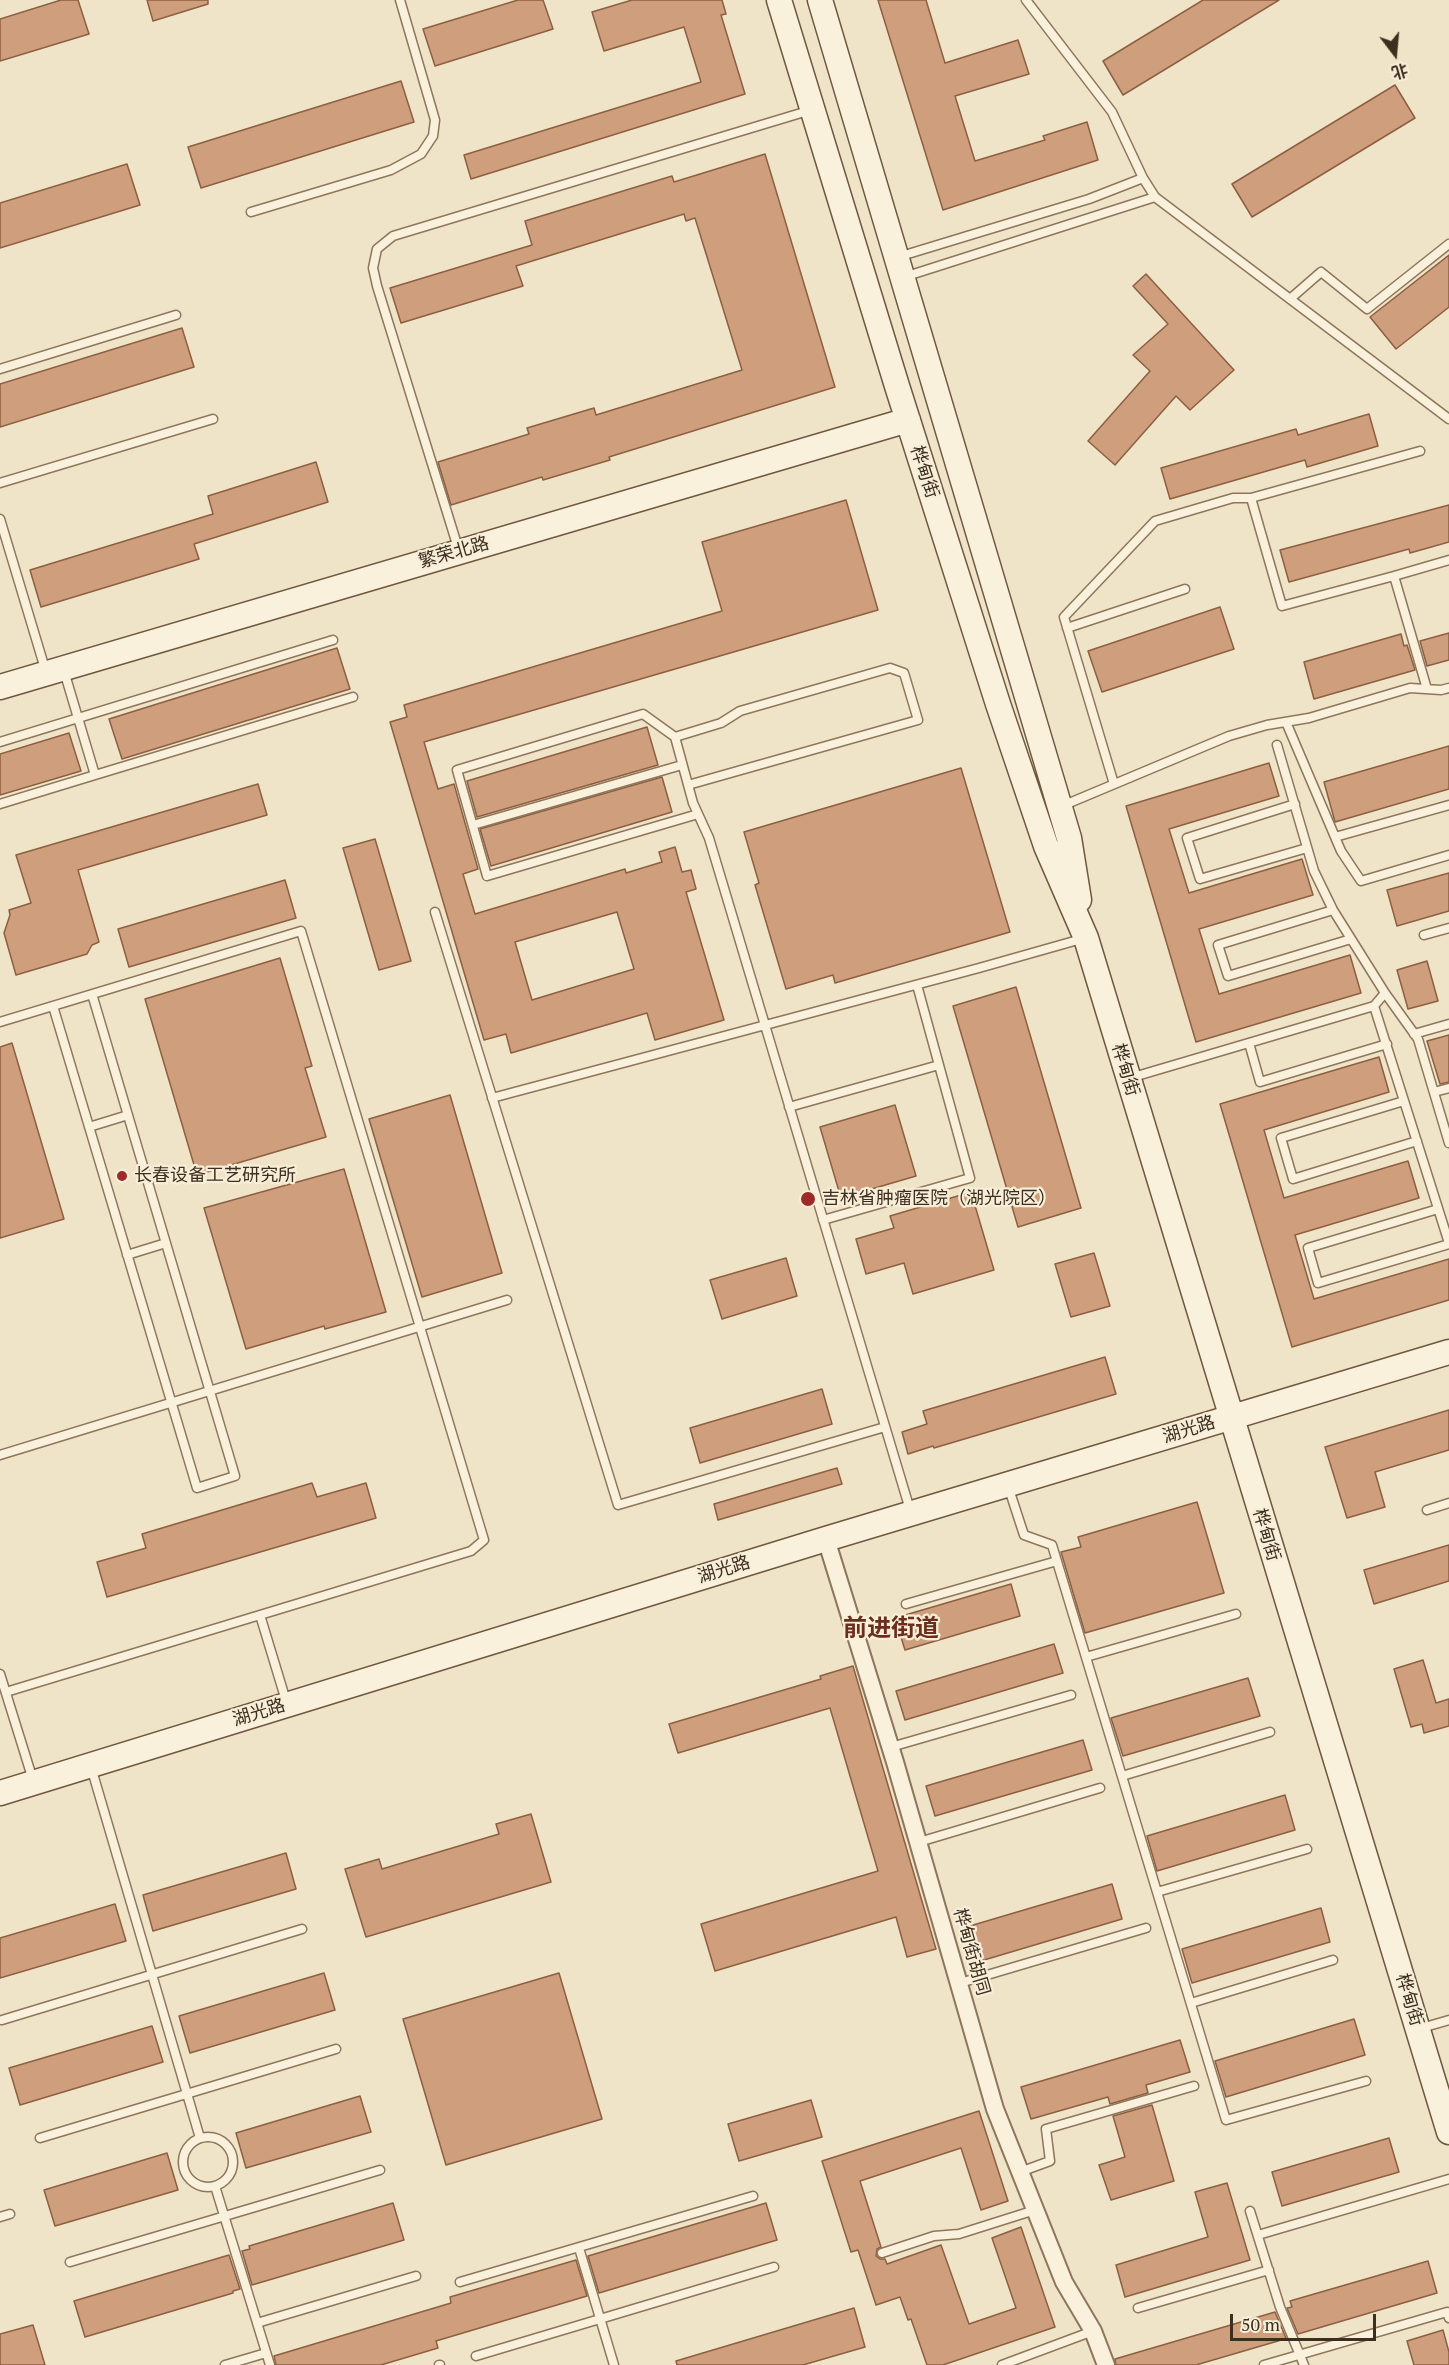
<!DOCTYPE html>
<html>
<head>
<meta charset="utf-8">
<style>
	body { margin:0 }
	#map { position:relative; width:1449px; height:2365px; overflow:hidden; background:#f0e4c8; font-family:"PT Serif","Noto Sans SC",serif }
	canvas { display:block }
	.north { position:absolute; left:1365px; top:24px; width:60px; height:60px; -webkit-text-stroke:4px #f7eed8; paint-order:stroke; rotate:164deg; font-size:16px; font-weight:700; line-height:24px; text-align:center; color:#3d2e20 }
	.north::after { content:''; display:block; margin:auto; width:21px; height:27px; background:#3d2e20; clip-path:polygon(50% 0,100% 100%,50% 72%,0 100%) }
	.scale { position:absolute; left:1230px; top:2314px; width:146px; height:27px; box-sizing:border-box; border:3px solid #3d2e20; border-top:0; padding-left:8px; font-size:18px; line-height:21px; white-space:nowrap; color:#3d2e20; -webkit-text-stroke:4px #f7eed8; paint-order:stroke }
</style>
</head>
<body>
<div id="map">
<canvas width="1449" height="2365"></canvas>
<div class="north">北</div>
<div class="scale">50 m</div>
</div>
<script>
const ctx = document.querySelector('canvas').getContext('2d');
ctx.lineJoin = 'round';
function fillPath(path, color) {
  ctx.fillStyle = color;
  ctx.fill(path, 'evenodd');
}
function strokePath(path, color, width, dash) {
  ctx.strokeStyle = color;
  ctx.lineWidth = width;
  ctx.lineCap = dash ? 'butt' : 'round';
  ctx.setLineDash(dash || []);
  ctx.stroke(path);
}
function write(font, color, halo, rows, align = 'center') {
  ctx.font = font + ' "PT Serif","Noto Sans SC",serif';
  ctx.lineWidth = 4.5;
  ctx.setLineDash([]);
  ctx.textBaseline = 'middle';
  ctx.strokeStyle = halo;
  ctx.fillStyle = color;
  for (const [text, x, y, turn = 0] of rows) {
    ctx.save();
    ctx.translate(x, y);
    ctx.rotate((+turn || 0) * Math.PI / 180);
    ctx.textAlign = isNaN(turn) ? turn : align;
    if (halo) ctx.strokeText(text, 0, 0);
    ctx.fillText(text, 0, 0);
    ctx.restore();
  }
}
const building = new Path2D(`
	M61 0H78L89 34 0 61V19Z
	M147 0H208V4L153 21Z
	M518 0H543L553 29 435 66 423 29Z
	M632 0H722L726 14 721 15 745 94 471 179 464 155 701 82 684 27 604 51 592 12Z
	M878 0H926L945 63 1018 40 1029 74 955 96 975 161 1045 140 1043 136 1087 122 1098 160 943 210Z
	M1203 0H1279L1123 95 1103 61Z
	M401 81 414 122 201 188 188 147Z
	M1395 85 1415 118 1252 217 1232 184Z
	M765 154 835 387 609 457 610 460 543 480 542 477 451 505 438 462 529 434 527 428 594 408 596 415 742 370 695 218 686 221 684 214 516 266 523 286 401 323 390 288 532 245 525 221 672 176 674 182Z
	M127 164 140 205 0 248V203Z
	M1449 255V307L1396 349 1370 317Z
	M1146 274 1234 370 1190 410 1176 396 1115 465 1088 441 1150 371 1133 355 1168 324 1133 286Z
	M182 328 194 367 0 427V384Z
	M1369 414 1378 446 1307 467 1305 460 1170 499 1161 468 1296 429 1298 435Z
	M316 462 328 502 194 544 199 559 41 607 30 570 213 514 208 496Z
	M846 500 878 610 424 742 438 789 454 784 478 869 463 874 475 914 625 869 626 873 662 862 659 852 675 847 682 872 691 870 696 889 686 892 724 1020 655 1040 647 1013 511 1053 506 1034 484 1040 390 722 407 717 404 705 722 611 702 542ZM617 912 634 969 532 1000 515 942Z
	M1449 505V542L1410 553 1409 549 1289 582 1280 550Z
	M1220 607 1234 649 1102 692 1088 651Z
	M1449 633V660L1427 666 1420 641Z
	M1401 634 1404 646 1407 645 1415 670 1314 699 1304 662Z
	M337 648 350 689 122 759 109 719Z
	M647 727 658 765 477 817 467 781Z
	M69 733 81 771 0 795V754Z
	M1449 746V789L1335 822 1324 782Z
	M1269 763 1279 796 1169 829 1189 893 1302 859 1313 895 1199 929 1219 994 1350 955 1361 993 1196 1042 1126 806Z
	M961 768 1010 932 835 983 833 975 786 989 755 885 759 883 744 832Z
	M662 777 672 812 491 866 480 829Z
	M258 784 267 815 78 870 99 942 92 945 87 954 16 975 4 933 10 915 9 910 31 903 16 855Z
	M375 839 411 961 379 970 343 848Z
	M1449 873V911L1397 926 1387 890Z
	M285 880 296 918 129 967 118 929Z
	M280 958 312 1066 305 1068 326 1137 197 1175 145 999Z
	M1427 961 1438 1001 1408 1009 1397 970Z
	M1016 987 1081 1208 1018 1227 953 1006Z
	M1449 1035V1082L1440 1084 1427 1041Z
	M12 1043 64 1219 0 1238V1047Z
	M1379 1057 1389 1092 1264 1130 1284 1198 1408 1161 1419 1198 1295 1235 1314 1299 1449 1259V1300L1292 1347 1220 1104Z
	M450 1095 502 1273 422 1297 369 1119Z
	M895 1105 916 1176 841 1198 820 1127Z
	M344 1169 386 1312 325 1329 324 1326 246 1349 204 1208Z
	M971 1192 994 1270 913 1294 904 1263 866 1274 856 1239 894 1228 890 1216Z
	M1094 1253 1110 1306 1071 1317 1055 1264Z
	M786 1258 797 1296 722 1319 710 1280Z
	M1105 1357 1116 1394 934 1448 933 1446 908 1454 902 1432 927 1424 923 1411Z
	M822 1389 832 1424 700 1463 690 1428Z
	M1449 1410V1450L1375 1472 1385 1507 1347 1518 1325 1447Z
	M837 1468 842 1484 718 1520 714 1504Z
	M312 1483 317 1497 366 1483 376 1518 107 1597 97 1562 146 1548 142 1534Z
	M1197 1502 1224 1593 1085 1633 1061 1552 1081 1547 1078 1537Z
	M1449 1545V1581L1374 1604 1364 1570Z
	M1011 1584 1020 1616 905 1650 895 1618Z
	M1054 1644 1063 1673 905 1720 896 1691Z
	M1423 1660 1436 1703 1449 1699V1726L1424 1733 1422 1724 1411 1727 1394 1669Z
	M853 1666 936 1949 907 1957 896 1917 715 1971 701 1924 878 1871 830 1708 678 1753 669 1724 821 1679 820 1676Z
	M1248 1678 1260 1716 1123 1756 1111 1718Z
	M1083 1740 1092 1770 935 1816 926 1786Z
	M1285 1795 1295 1830 1157 1871 1147 1836Z
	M531 1814 551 1882 366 1937 345 1869 379 1859 382 1869 499 1834 496 1824Z
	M286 1853 296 1889 153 1931 143 1895Z
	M1112 1884 1122 1919 974 1963 963 1928Z
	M115 1904 126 1941 0 1978V1938Z
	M1321 1908 1330 1942 1192 1983 1182 1949Z
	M324 1973 335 2010 190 2053 179 2016Z
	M559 1973 602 2119 446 2165 403 2019Z
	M1354 2019 1365 2055 1226 2097 1215 2061Z
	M152 2026 163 2062 20 2105 9 2068Z
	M1180 2040 1190 2072 1146 2085 1148 2093 1110 2104 1108 2097 1031 2119 1021 2087Z
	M360 2096 371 2132 246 2168 236 2133Z
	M811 2100 822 2137 739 2161 728 2124Z
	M1152 2105 1174 2181 1111 2200 1099 2165 1125 2157 1113 2116Z
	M979 2111 1008 2201 981 2210 961 2148 860 2181 881 2247 877 2249 876 2256 880 2259H885L887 2264 941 2245 969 2324 1016 2308 992 2238 1021 2227 1055 2327 943 2365H927L911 2319 908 2320 900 2297 876 2305 858 2250 851 2252 822 2161Z
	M1389 2138 1399 2172 1282 2206 1272 2172Z
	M167 2153 178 2190 55 2226 44 2190Z
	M1227 2183 1250 2260 1125 2297 1116 2265 1208 2237 1195 2192Z
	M393 2203 404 2240 252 2285 242 2251 250 2249 249 2246Z
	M766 2203 777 2240 599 2293 588 2256Z
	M229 2255 240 2289 233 2291V2293L85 2337 74 2301Z
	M576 2260 587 2296 436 2341 438 2348 381 2365H276L274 2356 451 2303 450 2297Z
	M1428 2261 1437 2293 1298 2334 1287 2308 1292 2307 1290 2301Z
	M854 2308 865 2347 803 2365H677L676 2361Z
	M1275 2312 1286 2338 1278 2341 1196 2365H1116L1115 2359Z
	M33 2325 45 2365H0V2334Z
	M1443 2330 1449 2352V2365H1414L1407 2341Z`);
const lane = new Path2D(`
	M1026 0 1112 112 1143 178 1155 197 1449 419
	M251 212 391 170 421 154 433 136 435 120 400 0
	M898 257 1089 199 1143 178
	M904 277 1155 197
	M1290 299 1321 272 1367 309 1449 244
	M0 369 176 315
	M0 483 213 419
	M0 519 46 672
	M459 551 377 286 373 268 377 249 393 236 811 110
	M1394 576 1282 606 1251 498 1420 451
	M1067 628 1185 589
	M1427 689 1394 576 1449 560
	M1286 722 1341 851 1361 881 1449 855
	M675 737 721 723 740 711 890 668 904 673 918 720 688 785
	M0 742 333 640
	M1277 745 1314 871 1333 910 1385 993 1418 1039 1449 1143
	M95 775 353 697
	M1114 784 1064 617 1155 521 1233 498H1251
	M0 804 95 775 64 671
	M1295 804 1187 838 1200 879 1307 848
	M1062 806 1229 736 1267 725 1309 718 1410 688 1441 690 1449 688
	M698 814 487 876 457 770 643 714 675 737 693 803 709 838 911 1513
	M473 825 682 765
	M1335 837 1449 805
	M1333 910 1218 945 1228 976 1351 939
	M435 912 618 1505 885 1427
	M1424 935 1449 928
	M1385 993 1374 1006 1449 1243
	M53 1006 197 1488 235 1476 92 994
	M0 1022 301 931 484 1540 471 1551 260 1615 287 1704
	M1414 1034 1449 1024
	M1249 1043 1260 1082 1387 1044
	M1130 1078 1374 1006
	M1434 1092 1449 1088
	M492 1098 979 968 1085 938
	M1404 1101 1281 1138 1293 1179 1417 1141
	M789 1107 939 1065
	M89 1127 128 1115
	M1438 1209 1308 1248 1318 1283 1449 1244
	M823 1220 970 1178 917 985
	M127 1255 166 1243
	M0 1455 507 1300
	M1008 1486 1024 1535 1052 1545 1226 2120 1366 2081
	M1427 1510 1449 1503
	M906 1604 1057 1561
	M1086 1657 1236 1614
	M0 1674 33 1780
	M6 1692 260 1615
	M891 1747 1071 1695
	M91 1767 200 2138
	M1122 1776 1270 1732
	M919 1842 1100 1788
	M1157 1892 1307 1849
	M960 1983 1146 1928
	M1191 2003 1333 1960
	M2 2020 302 1929
	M1418 2029 1449 2020
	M183 2162a25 25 0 1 1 50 0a25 25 0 1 1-50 0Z
	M40 2138 336 2049
	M1020 2172 1050 2161 1046 2129 1194 2086
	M215 2186 270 2365
	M1250 2211 1280 2307 1304 2365
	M0 2217 10 2214
	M1258 2235 1449 2179
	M579 2248 614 2365
	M882 2253 934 2236 959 2234 1035 2210
	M70 2262 380 2170
	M460 2282 753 2196
	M1138 2308 1269 2270
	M257 2323 416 2276
	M476 2356 774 2267
	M225 2365 266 2353
	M439 2365H440
	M1002 2365 1093 2331
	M1264 2365 1447 2312 1449 2318`);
const street = new Path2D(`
	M826 1539 895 1762 995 2109 1064 2282 1093 2331 1106 2365`);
const secondary = new Path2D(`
	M779 0 897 386 998 704 1046 846 1086 938 1449 2132
	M820 0 1069 838 1079 900
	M0 687 908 420
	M0 1793 826 1539 1449 1352`);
const markers = [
	[122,1176,6,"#9e2a2b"],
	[808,1199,8,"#9e2a2b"]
];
const streetNames = [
	["桦甸街",924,472,72],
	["繁荣北路",454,553,-16],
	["桦甸街",1125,1070,73],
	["湖光路",1189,1430,-17],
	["桦甸街",1266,1535,73],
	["湖光路",724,1570,-17],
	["湖光路",259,1713,-17],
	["桦甸街胡同",971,1952,74],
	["桦甸街",1409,2000,73]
];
const poiNames = [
	["长春设备工艺研究所",134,1176],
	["吉林省肿瘤医院（湖光院区）",822,1199]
];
const districtNames = [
	["前进街道",891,1629]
];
fillPath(building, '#cf9f7d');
strokePath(building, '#8d5f41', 1.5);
strokePath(lane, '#8d765c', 11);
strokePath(street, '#8d765c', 20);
strokePath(secondary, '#6f573f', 27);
strokePath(lane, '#faf1dc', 8);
strokePath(street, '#faf1dc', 16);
strokePath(secondary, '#faf1dc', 24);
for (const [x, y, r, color] of markers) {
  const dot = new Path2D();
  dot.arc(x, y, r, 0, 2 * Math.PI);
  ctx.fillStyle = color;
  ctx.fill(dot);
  strokePath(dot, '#f7eed8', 2);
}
write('18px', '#3d2e20', '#f7eed8', streetNames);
write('18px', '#3d2e20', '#f7eed8', poiNames, 'left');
write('bold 24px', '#6b2e1e', '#f7eed8', districtNames);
</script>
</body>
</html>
